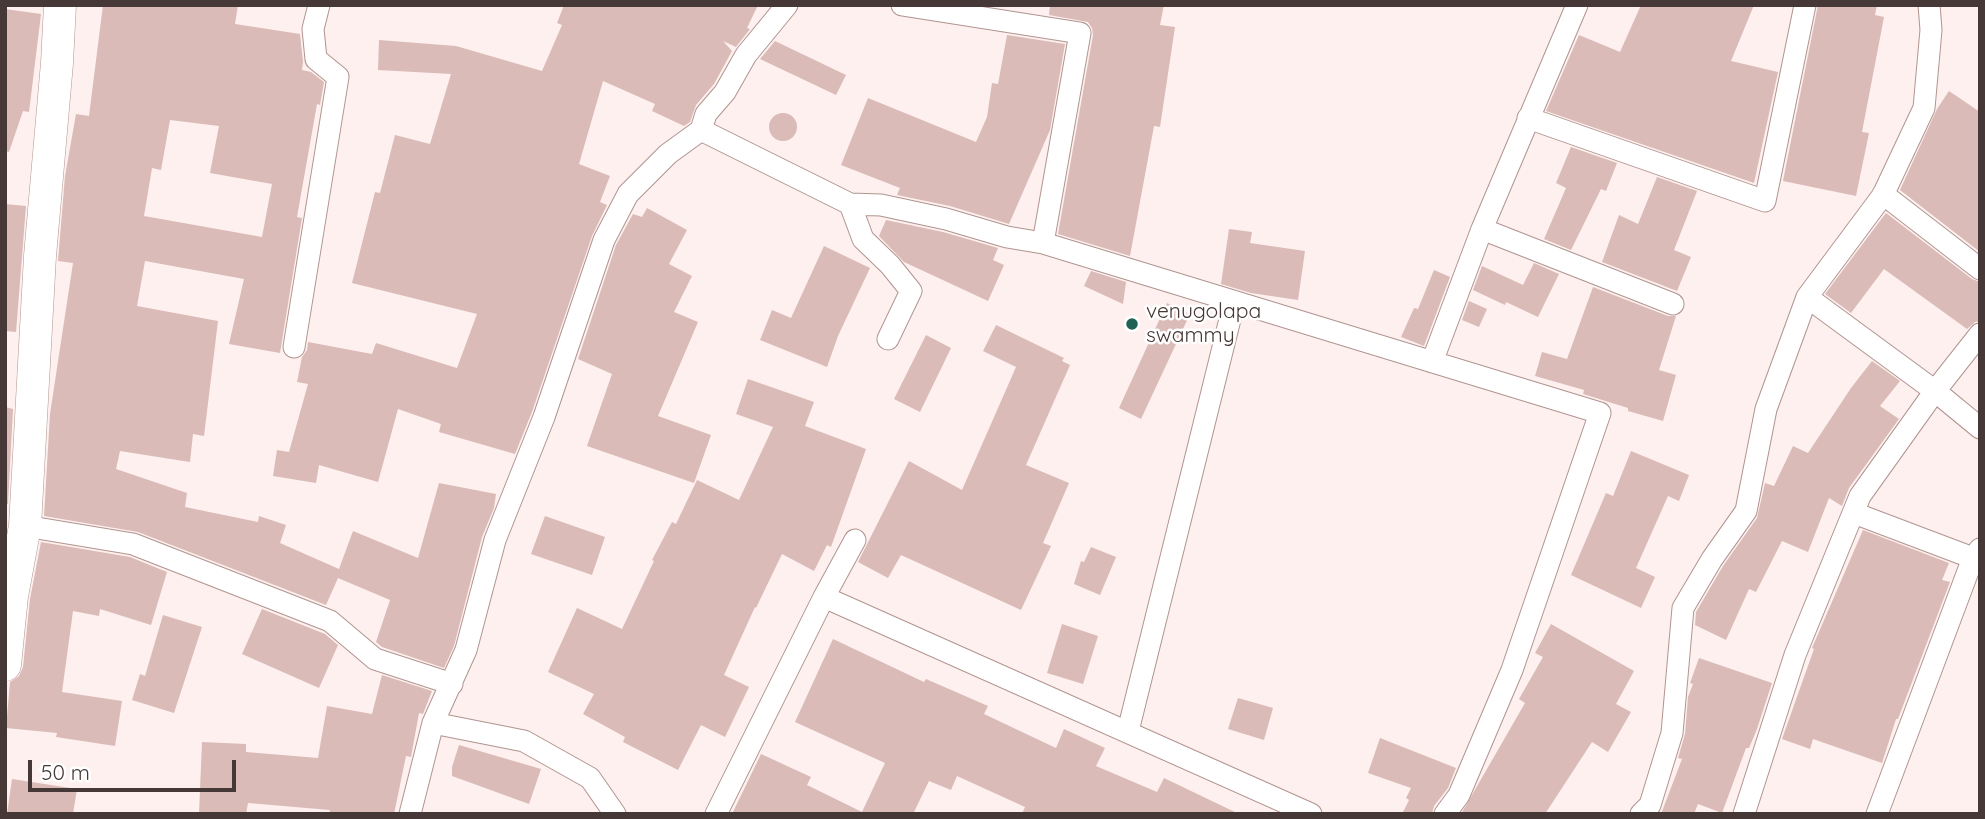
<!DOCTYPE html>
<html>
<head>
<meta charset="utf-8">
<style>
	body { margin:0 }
	#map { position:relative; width:1985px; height:819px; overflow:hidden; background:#fdf0ee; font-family:Quicksand,sans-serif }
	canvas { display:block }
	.frame { position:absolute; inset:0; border:7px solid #453836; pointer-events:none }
	.scale { position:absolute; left:28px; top:760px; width:208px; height:32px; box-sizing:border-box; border:4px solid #453836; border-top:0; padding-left:9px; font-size:21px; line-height:24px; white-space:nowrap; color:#453836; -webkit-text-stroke:5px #fff; paint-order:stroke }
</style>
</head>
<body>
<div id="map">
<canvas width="1985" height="819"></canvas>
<div class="frame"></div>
<div class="scale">50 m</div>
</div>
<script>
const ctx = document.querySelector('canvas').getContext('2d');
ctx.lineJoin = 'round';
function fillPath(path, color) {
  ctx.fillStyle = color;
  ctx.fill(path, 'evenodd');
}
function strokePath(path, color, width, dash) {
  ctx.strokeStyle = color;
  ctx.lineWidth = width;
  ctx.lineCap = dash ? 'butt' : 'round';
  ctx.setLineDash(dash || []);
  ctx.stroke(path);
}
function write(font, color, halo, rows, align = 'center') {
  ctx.font = font + ' Quicksand,sans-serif';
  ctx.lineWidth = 5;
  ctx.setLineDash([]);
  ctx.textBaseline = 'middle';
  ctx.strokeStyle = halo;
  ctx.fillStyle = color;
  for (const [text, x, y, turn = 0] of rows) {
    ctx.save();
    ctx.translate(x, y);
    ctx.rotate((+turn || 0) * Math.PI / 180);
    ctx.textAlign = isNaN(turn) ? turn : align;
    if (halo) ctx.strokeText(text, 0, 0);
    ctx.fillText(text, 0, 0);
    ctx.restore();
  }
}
const building = new Path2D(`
	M103 5H238L235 24 300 34 303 62 302 70 311 72 324 82 320 105 317 104 297 217 302 218 280 353 229 344 244 279 145 261 137 306 218 321 204 436 193 434 190 462 120 451 116 469 187 493 185 507 258 522 259 516 286 525 280 543 339 569 353 531 418 558 439 483 496 494 494 508 482 537 454 646 444 668 382 647 376 642 390 600 338 578 326 605 138 532 44 516 50 414 73 263 58 261 65 176 76 114 89 116ZM170 120 219 126 210 173 272 184 262 237 144 216 152 168 161 170Z
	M564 5H758L747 28 750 29 736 47 723 41 732 51 714 84 696 105 690 122 684 126 652 111 655 104 603 81 579 164 610 176 600 202 607 205 592 236 532 412 515 454 439 432 441 424 398 409 378 482 319 465 316 483 273 476 277 450 289 452 308 384 297 382 302 357 307 350 308 342 372 354 376 343 457 368 477 314 352 283 375 192 380 193 395 135 430 144 451 74 378 70 379 40 456 46 542 71 562 25 557 23Z
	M1050 5H1164L1160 25 1175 27 1160 127 1154 126 1130 256 1058 234 1093 35 1092 28 1088 22 1049 15Z
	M1641 5H1754L1731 61 1778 72 1754 183 1546 111 1579 35 1620 52Z
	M1818 5H1877L1875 15 1884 17 1862 132 1869 133 1856 196 1783 181Z
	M5 9 41 14 29 112 23 111 9 152 5 151Z
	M1007 35 1065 44 1050 130 1009 224 950 206 897 195 900 188 841 165 868 98 976 142 987 117 992 83 998 84Z
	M775 41 846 75 836 95 760 59Z
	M1949 91 1980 112V252L1900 190 1937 109Z
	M769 127a14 14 0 1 1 28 0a14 14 0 1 1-28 0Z
	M1571 147 1617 163 1606 191 1601 189 1571 250 1544 239 1566 188 1556 183Z
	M1657 177 1697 191 1674 250 1691 257 1677 291 1602 262 1619 215 1638 224Z
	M5 204 26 206 16 332 5 331Z
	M647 208 687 230 669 264 692 276 674 312 698 322 658 416 711 435 694 483 587 446 612 374 578 359 616 245 633 214 642 217Z
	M1886 213 1972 279 1980 282V321L1975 322 1967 329 1884 269 1851 313 1825 294Z
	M886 220 943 232 998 248 993 260 1004 265 988 301 904 262 879 236Z
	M1229 229 1252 232 1250 243 1305 251 1298 300 1251 293 1221 284Z
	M824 246 870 268 838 336 827 367 760 340 772 310 791 318Z
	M1534 263 1559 274 1538 317 1506 302 1505 305 1473 290 1482 266 1523 285Z
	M1434 270 1450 277 1424 346 1401 337 1414 308 1418 309Z
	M1091 271 1126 282 1123 304 1084 286Z
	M1593 287 1668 316H1676L1659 370 1676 375 1663 421 1628 411V408L1583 394 1584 390 1535 376 1542 352 1567 359Z
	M1469 301 1487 309 1479 327 1462 320Z
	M1167 303 1190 314 1141 419 1119 408Z
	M996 325 1064 358 1062 361 1070 365 1026 465 1069 483 1043 543 1051 546 1021 610 901 555 888 578 858 562 909 461 962 490 1016 367 983 351Z
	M926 335 951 348 920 412 894 399Z
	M1872 361 1900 381 1880 406 1899 419 1849 488 1842 506 1829 498 1808 552 1782 541 1756 592 1749 589 1726 640 1695 625 1696 612 1723 566 1757 518 1765 483 1774 486 1793 446 1808 453 1851 388Z
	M748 379 814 402 805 426 866 449 831 547 827 545 814 571 782 554 756 608 755 607 724 675 749 687 725 737 701 725 678 770 623 742 625 737 583 714 594 694 548 672 577 608 622 629 654 561 652 560 672 522 676 524 697 480 739 500 773 427 736 414Z
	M5 407 13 409 8 504H5Z
	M1631 451 1689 475 1679 501 1668 496 1636 568 1655 577 1641 608 1571 575 1606 493 1613 496Z
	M545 516 605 537 592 575 531 554Z
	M1863 530 1949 563 1942 580 1950 582 1898 719H1896L1882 763 1813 739 1810 749 1782 739 1814 649 1812 648Z
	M41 542 130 557 167 572 151 625 100 609 99 616 73 611 62 692 122 701 115 746 56 737 57 733 6 728 10 682 19 676 23 667 30 599Z
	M1091 547 1116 557 1100 595 1074 584 1081 561 1084 562Z
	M262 609 325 634 338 645 319 688 242 654Z
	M163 615 202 627 174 713 132 700 140 674 145 676Z
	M1062 624 1098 636 1083 684 1047 673Z
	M1551 624 1634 671 1616 704 1631 712 1608 752 1592 742 1545 814H1461L1525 703 1519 699 1543 657 1535 653Z
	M833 639 924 682 926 679 988 706 984 714 1056 748 1064 729 1105 748 1096 766 1157 792 1164 778 1239 814H1022L1025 807 957 776 951 790 929 781 913 814H732L761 754 811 777 807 785 862 812 885 763 795 722Z
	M1699 658 1772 683 1757 729 1749 748H1746L1722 813 1698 804 1694 814H1661L1682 759 1678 758 1685 734 1688 697 1693 684 1690 683Z
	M382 675 432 691 423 714 419 713 411 757 406 756 394 814H329L330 810 248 803 246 814H199L202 742 246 744V752L318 758 327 706 372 714Z
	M1238 698 1273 708 1264 740 1228 729Z
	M1380 738 1456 768 1448 788 1434 806 1432 814H1402L1409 800 1406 798 1411 788 1368 773Z
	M459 745 541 769 529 804 452 776V767Z
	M12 779 77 789 73 814H7Z`);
const street = new Path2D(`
	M902 5 1080 33 1043 243 1600 413 1512 670 1459 795 1445 814
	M1528 118 1765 201 1805 5
	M701 130 850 204 881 205 946 219 1007 237 1043 243
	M1883 194 1980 269
	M850 204 863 239 890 265 911 291 888 339
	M1482 229 1673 304
	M1807 297 1935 391 1980 428
	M294 347 338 77 316 59 313 29 319 5
	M1432 362 1482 229 1577 5
	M1854 513 1973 558
	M25 526 133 544 330 621 375 659 452 684
	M824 597 1311 814
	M433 723 524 741 590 778 615 814
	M1128 731 1234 303
	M410 814 433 723 466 650 495 540 544 417 604 240 628 194 668 154 701 130 706 114 725 92 746 55 787 5
	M716 814 824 597 855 540
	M1641 814 1650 805 1672 733 1683 608 1712 559 1746 511 1766 409 1807 297 1883 195 1924 108 1931 30 1929 5
	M1744 814 1795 655 1860 496 1935 391 1980 334
	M1877 814 1973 558 1980 549`);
const secondary = new Path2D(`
	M5 665 12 596 25 526 40 256 57 63 60 5`);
const markers = [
	[1132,324,7,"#1e6354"]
];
const poiNames = [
	["venugolapa",1146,312],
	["swammy",1146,336]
];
fillPath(building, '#dabbb7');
strokePath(street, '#b19490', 23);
strokePath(secondary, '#b19490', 33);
strokePath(street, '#fff', 21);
strokePath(secondary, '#fff', 32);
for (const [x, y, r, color] of markers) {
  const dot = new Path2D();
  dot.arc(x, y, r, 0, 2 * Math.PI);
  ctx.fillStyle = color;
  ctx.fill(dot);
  strokePath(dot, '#fff', 2.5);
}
write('21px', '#453836', '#fff', poiNames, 'left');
</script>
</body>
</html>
